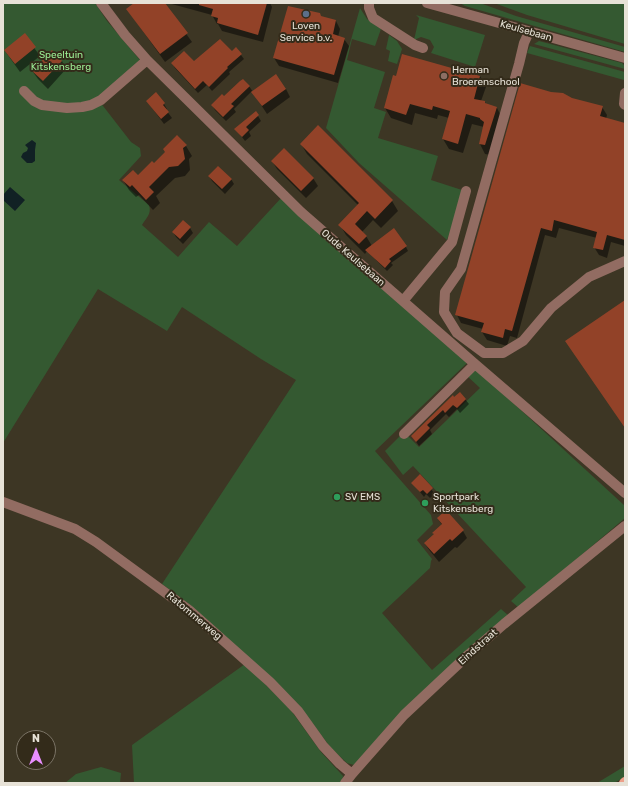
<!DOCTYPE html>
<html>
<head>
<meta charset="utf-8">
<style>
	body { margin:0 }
	#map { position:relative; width:628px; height:786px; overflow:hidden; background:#3d3624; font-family:Rubik,sans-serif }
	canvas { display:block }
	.frame { position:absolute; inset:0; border:4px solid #e7e2d7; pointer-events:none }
	.north { position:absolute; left:16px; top:730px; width:40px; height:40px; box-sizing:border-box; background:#332b1a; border:1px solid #7b7466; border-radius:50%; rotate:0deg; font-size:11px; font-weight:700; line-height:16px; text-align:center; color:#e7e2d7 }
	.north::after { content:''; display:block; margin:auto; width:14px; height:18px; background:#e98efe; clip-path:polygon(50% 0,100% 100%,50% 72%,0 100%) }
</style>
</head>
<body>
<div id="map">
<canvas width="628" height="786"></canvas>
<div class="frame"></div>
<div class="north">N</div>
</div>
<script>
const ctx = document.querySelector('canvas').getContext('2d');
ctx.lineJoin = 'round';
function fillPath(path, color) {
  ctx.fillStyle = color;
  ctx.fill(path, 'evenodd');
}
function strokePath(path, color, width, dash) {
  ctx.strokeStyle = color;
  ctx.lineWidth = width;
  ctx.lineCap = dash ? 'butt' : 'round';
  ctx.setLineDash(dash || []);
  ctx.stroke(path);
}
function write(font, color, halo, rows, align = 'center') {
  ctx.font = font + ' Rubik,sans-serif';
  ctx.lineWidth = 4;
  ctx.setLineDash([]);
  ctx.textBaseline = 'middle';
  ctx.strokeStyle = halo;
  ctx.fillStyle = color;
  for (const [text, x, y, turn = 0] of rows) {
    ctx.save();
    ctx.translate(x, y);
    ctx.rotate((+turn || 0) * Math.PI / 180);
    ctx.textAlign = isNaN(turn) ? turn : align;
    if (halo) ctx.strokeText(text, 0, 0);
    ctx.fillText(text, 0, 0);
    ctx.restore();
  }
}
const green = new Path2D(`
	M3 3H95L107 21 145 66 100 102 131 142 140 148 141 156 119 180 149 205C152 214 146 218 142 225L178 257 209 222 237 246 282 197 468 362 375 451 431 515 433 524 417 540 432 559 431 561 430 568 382 613 432 670 501 609 509 616 354 765 347 763 331 748 297 703 189 604 162 584 296 380 261 359 182 307 167 331 98 289 3 443Z
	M460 3H480L516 16 625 47V52L465 6Z
	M494 3H625V44L527 15Z
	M360 8 367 19 381 29 375 46 352 39 347 60 385 72 374 108 386 112 378 138 438 156 431 180 462 190 452 227 447 240 359 163 326 128Z
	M416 15 485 35 475 67 431 53 434 47 430 40 421 37 414 40 419 18Z
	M389 35 397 41 402 49 397 64 388 61 390 51 386 49Z
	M539 41 622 63 625 66V69L534 44Z
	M530 46 625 72 624 80 527 53Z
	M473 366 625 506V518L519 608 511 601 526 587 413 466 403 475 385 451 404 432 419 447 480 388 465 374Z
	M245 664 290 709 321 752 343 776 342 783H134L132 745Z
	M625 766V777L614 783H597Z
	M101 767 121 773 120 783H65L76 774Z`);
const water = new Path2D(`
	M32 140 36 143 35 150V161L32 163H27L21 157 23 153 27 151 28 148 25 145Z
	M10 187 25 200 15 211 3 200V195Z`);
const shadow = new Path2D(`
	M136 3H164L192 42 165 62 127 9Z
	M168 3H270L272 7 263 42 222 31 218 24H217L212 15Z
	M320 17 336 21 340 29 338 37 344 39 349 46 338 83 279 66 274 58Z
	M25 35 40 56 20 72 5 51Z
	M241 55 244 59 229 72 230 74 212 91 207 85 198 93 175 68 172 63H194Z
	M62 61 66 69 48 89 38 79 33 72Z
	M480 76 486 87 481 101 485 102 486 105 497 108 502 118 491 155 485 154 480 144 484 127 472 124 463 153 449 149 443 139 449 118 438 115 437 119 415 113 412 125 391 118 385 108Z
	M249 86 253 92 286 89 290 97 267 114 252 91 234 109 236 112 226 121 215 110 212 105 224 97Z
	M156 94 164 104 167 109 166 110 172 118 164 124 147 101Z
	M572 99 602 107 607 115 606 119 625 124V246L611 242 607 258 599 255 594 247 597 238 559 228 556 238 545 235 517 338 510 336 507 346 487 340 482 332 483 329 461 323 457 315Z
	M258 116 261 121 249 132 251 136 245 141 236 129Z
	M301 144 392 201 398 211 381 228 373 220 362 232 366 236 372 246 394 230 406 247 408 251 391 263 393 265 387 271 367 251 365 254 346 235 340 225 358 205 307 154Z
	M186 146 192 156 189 159 190 170 185 176 175 178 156 196 160 203 153 210 139 195 136 197 129 190 123 180 138 176 154 164Z
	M272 161 313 178 318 186 306 198 277 169Z
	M209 176 231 179 234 184 225 194 212 181Z
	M183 221 190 228 193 233 183 244 176 237 173 232Z
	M460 393 469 404 460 413 457 409 449 417 446 414 430 430 432 434 419 446 412 436Z
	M420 476 435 494 430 498 426 494 424 497 413 483Z
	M438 519 463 531 467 538 457 548 455 547 439 562 430 551 425 544 435 535 442 525Z`);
const building = new Path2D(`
	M134 3H165L188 33 160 54 126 9Z
	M199 3H267L258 35 217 23 218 18 211 16 213 9 199 5Z
	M288 6 320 13 321 16 336 20 333 34 345 38 334 75 273 58Z
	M25 33 36 47 15 64 4 50Z
	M220 39 232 51 236 47 242 54 227 67 228 68 209 87 203 81 195 89 171 63 184 51 194 61Z
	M52 50 62 61 43 81 32 71Z
	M402 54 480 76 474 99 485 101V103L497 107 485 145 479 144 484 122 480 119V118L466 114 458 144 442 139 450 111 433 106 432 110 410 104 406 115 384 108 393 75 396 76Z
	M276 74 286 89 262 106 251 92Z
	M243 79 250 86 231 104 234 106 223 117 211 105 222 94 224 96 240 81Z
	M520 83 551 92 563 93 572 98 603 106 600 116 625 123V240L607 235 603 250 593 248 597 232 554 220 552 231 541 228 512 331 505 329 503 338 481 332 484 323 455 315Z
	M156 92 165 103 163 105 169 112 161 119 146 101Z
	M256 111 259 115 246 127 249 130 242 137 234 129Z
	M318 125 393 200 375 219 367 211 355 224 367 236 359 244 338 225 359 203 300 144Z
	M177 135 187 145 183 148 185 159 178 166 169 167 149 187 154 192 146 200 132 185 130 187 122 180 133 170 138 175 152 161 154 163 165 152 163 149Z
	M284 148 314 178 301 191 271 161Z
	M218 166 232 179 222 189 208 176Z
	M183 220 191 227 180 239 172 232Z
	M394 228 407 246 389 259 391 261 385 268 365 250Z
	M625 300V428L565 341Z
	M460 392 466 399 457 408 453 405 445 413 443 410 427 425 430 428 416 442 411 436 453 395 454 397Z
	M420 474 433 488 427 494 423 490 420 492 411 483Z
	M446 510 464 530 452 541 450 539 434 554 424 543 434 534 432 533 442 524 437 518Z`);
const minor = new Path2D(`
	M101 3 125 35 147 60 301 212 475 364 625 493
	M369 3V8L373 18 415 45 423 48
	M427 3 625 58
	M529 32 524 43 519 64 461 269 445 292 444 312 457 333 484 353H503L523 341 551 308 589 277 625 261
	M24 91 34 101 42 105 67 108 82 107 91 105 101 100 147 60
	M625 93 624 104 625 105
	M403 301 452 242 466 191
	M404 434 475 364
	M3 502 75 529 96 542 189 610 270 682 298 711 323 746 340 764 352 774
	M345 783 352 774 404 715 468 655 504 624 625 526`);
const major = new Path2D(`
	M624 783 625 782`);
const markers = [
	[306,14,4,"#5c6f8a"],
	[444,76,4,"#8d6e63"],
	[337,497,4,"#2e9e5b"],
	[425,503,4,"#2e9e5b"]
];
const poiNames = [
	["Loven",306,26,"center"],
	["Service b.v.",306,38,"center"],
	["Herman",452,70],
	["Broerenschool",452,82],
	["SV EMS",345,497],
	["Sportpark",433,497],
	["Kitskensberg",433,509]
];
const streetNames = [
	["Keulsebaan",526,31,16],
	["Oude Keulsebaan",353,258,41],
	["Ratommerweg",194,616,40],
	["Eindstraat",478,647,-42]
];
const parkNames = [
	["Speeltuin",61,55],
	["Kitskensberg",61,67]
];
fillPath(green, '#345931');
fillPath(water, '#112124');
fillPath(shadow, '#0007');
fillPath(building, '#924228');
strokePath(minor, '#926c62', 10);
strokePath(major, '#eda08a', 10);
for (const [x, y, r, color] of markers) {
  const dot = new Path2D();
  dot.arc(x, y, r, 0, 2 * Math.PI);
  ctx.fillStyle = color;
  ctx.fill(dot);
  strokePath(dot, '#332b1a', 1.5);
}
write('10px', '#e7e2d7', '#332b1a', poiNames, 'left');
write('10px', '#e7e2d7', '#332b1a', streetNames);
write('10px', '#9cee95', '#332b1a', parkNames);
</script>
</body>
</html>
